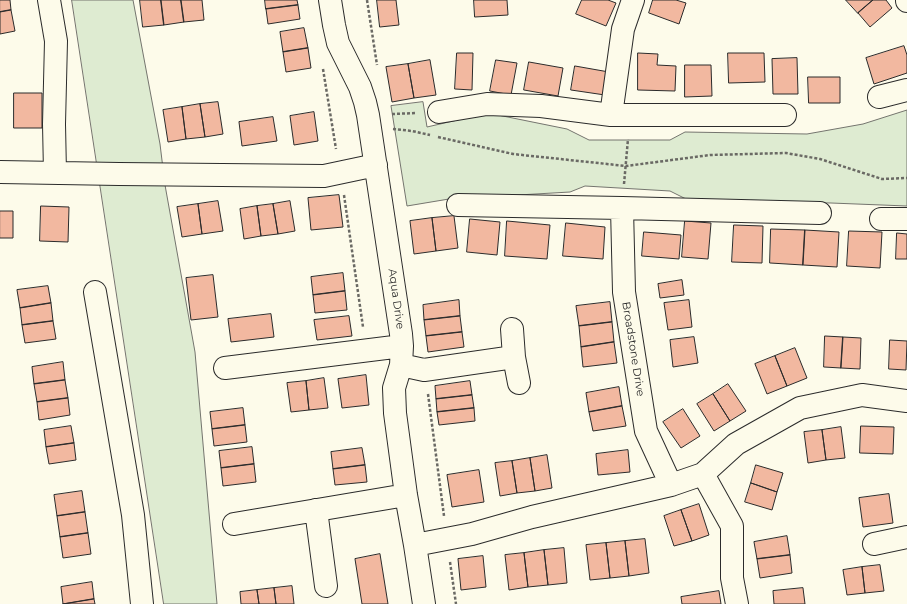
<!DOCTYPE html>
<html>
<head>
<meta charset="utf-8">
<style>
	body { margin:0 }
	canvas { display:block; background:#fdfbea }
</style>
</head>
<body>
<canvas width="907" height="604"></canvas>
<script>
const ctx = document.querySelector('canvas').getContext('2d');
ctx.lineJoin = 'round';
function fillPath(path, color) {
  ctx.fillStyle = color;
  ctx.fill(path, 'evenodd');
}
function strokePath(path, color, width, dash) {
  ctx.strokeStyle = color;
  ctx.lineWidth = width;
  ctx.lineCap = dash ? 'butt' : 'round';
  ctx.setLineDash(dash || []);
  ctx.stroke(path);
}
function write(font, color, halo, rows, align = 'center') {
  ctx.font = font + ' Montserrat,sans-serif';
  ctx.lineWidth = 3;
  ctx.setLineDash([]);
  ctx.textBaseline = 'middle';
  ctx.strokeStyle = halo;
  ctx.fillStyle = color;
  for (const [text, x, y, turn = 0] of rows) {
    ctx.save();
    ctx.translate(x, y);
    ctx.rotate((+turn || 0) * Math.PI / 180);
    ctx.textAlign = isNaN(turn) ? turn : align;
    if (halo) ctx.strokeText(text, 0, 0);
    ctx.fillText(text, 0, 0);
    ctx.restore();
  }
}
const green = new Path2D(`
	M72 0H133L160 144 165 185 195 352 217 604H164Z
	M423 102 427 127 488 113 567 129 589 140H670L685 132 807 134 863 124 907 110V206L831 203 688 200 670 191 585 186 570 192 449 199 407 206 391 106Z`);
const building = new Path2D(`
	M0 0H10L11 10 0 12Z
	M140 0H161L164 25 143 27Z
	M161 0H181L184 22 164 25Z
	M181 0H202L204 20 184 22Z
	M265 0H297L298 5 266 9Z
	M377 0H396L399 25 380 27Z
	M474 0H507L508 15 475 17Z
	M582 0H608L616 3 606 26 576 14Z
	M653 0H676L686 3 679 24 649 13Z
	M846 0H873L858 13Z
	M873 0H886L892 8 870 27 858 13Z
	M298 5 300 19 268 24 266 9Z
	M11 10 15 31 0 34V12Z
	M304 28 308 48 283 52 280 32Z
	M904 46 907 55V73L874 84 866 58Z
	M308 48 311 68 286 72 283 52Z
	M457 53H473L472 90 455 89Z
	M638 53 658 54 657 65 676 66 675 91 638 90Z
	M728 53H764L765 82 729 83Z
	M797 58 798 94H773L772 59Z
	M430 60 436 95 414 98 408 64Z
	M496 60 517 63 511 95 490 91Z
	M529 62 563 68 558 96 524 90Z
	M408 64 414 98 392 102 386 67Z
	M685 65H711L712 96 685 97Z
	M575 66 609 72 605 95 571 90Z
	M808 77H840V103H809Z
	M14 93H42V128H14Z
	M218 102 223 134 205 137 200 104Z
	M200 104 205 137 186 139 182 107Z
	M182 107 186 139 168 142 163 110Z
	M314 112 318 141 294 145 290 116Z
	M273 117 277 141 242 146 239 122Z
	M339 195 343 227 311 230 308 198Z
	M218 201 223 231 202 234 198 204Z
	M290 201 295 231 278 234 273 204Z
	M198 204 202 234 182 237 177 207Z
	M273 204 278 234 261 236 257 206Z
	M41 206 69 207 68 242 40 241Z
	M257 206 261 236 244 239 240 209Z
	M0 211H13V238H0Z
	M454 216 458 248 436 251 432 218Z
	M432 218 436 251 414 254 410 221Z
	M470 219 500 222 497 255 467 252Z
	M507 221 550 225 547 259 505 256Z
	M685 221 711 223 708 259 682 257Z
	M566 223 605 227 603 259 563 256Z
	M734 225 763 226 762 263 732 262Z
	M771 229 805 230 803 265 770 263Z
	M805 230 839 232 837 267 803 265Z
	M849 231 882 232 880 268 847 266Z
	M644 232 681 235 679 259 642 256Z
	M897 233 907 234V259H896Z
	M343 273 345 291 313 295 311 277Z
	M213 275 218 317 191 320 186 278Z
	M682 280 684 295 660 298 658 284Z
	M48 286 51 303 20 308 17 290Z
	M345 291 347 310 315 313 313 295Z
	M459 300 460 316 424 320 423 305Z
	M689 300 692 327 668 330 664 303Z
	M610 302 612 322 579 326 576 306Z
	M51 303 53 321 22 325 20 308Z
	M271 314 274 337 231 342 228 319Z
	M349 316 352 336 317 340 314 320Z
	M460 316 462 332 426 336 424 320Z
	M53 321 56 339 25 343 22 325Z
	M612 322 614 342 581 347 579 326Z
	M462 332 464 347 428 352 426 336Z
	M825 336 843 337 841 368 824 367Z
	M694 337 698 363 673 367 670 340Z
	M843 337 861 338 860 369 841 368Z
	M890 340 907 341 906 370 889 369Z
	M614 342 617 363 583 367 581 347Z
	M795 348 807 378 787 386 775 356Z
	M775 356 787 386 767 394 755 364Z
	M63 362 65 380 34 384 32 367Z
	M366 375 369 405 342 408 338 379Z
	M324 378 328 408 309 410 306 381Z
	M65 380 68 398 37 402 34 384Z
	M306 381 309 410 291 412 287 383Z
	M470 381 472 395 436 399 435 386Z
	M728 384 746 411 730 421 713 394Z
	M619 387 622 406 589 412 586 393Z
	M713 394 730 421 714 431 697 404Z
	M472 395 474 408 437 412 436 399Z
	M68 398 70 415 39 420 37 402Z
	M622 406 626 426 593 431 589 412Z
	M243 408 245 425 212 429 210 412Z
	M474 408 475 421 439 425 437 412Z
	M683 409 700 436 681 448 663 422Z
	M245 425 247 442 214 446 212 429Z
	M71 426 74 443 46 447 44 430Z
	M861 426 894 427 893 454 860 453Z
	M841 427 845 458 826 460 822 430Z
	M822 430 826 460 808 463 804 432Z
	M74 443 76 460 49 464 46 447Z
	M252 447 254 464 221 468 219 451Z
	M362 448 365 465 333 469 331 452Z
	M628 450 630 472 598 475 596 454Z
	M547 455 552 488 535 491 530 458Z
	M530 458 535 491 517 493 512 461Z
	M512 461 517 493 500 496 495 463Z
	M254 464 256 482 223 486 221 468Z
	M365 465 367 482 335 485 333 469Z
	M756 465 783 473 777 492 751 483Z
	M479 470 484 502 452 507 447 475Z
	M751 483 777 492 772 510 745 502Z
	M82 491 85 512 57 516 54 495Z
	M889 494 893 523 863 527 859 498Z
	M699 504 709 535 692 541 681 510Z
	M681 510 692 541 674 546 664 516Z
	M85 512 88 533 60 537 57 516Z
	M88 533 91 554 63 558 60 537Z
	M787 536 790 555 757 559 754 542Z
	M645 539 649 573 629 576 625 541Z
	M625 541 629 576 610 578 606 543Z
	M606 543 610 578 590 580 586 545Z
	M564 548 567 583 548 585 544 550Z
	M544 550 548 585 528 587 524 553Z
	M524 553 528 587 509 590 505 555Z
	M380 554 388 604H362L355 559Z
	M790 555 792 573 760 578 757 559Z
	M483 556 486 587 461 590 458 559Z
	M880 565 884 591 865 593 862 567Z
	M862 567 865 593 847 595 843 570Z
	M92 582 94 599 63 604 61 587Z
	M292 586 294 604H276L274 588Z
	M274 588 276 604H259L257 590Z
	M803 588 805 604H774L773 591Z
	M257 590 259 604H241L240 592Z
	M719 591 721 604H682L681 597Z
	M94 599 95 604H63Z`);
const path = new Path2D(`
	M367 0 377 65
	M323 69 336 149
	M392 114 417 113
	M393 129 412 131 430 135
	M438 137 513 154 626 166 710 155 786 153 820 159 882 179 907 178
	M624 184 628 139
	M344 195 363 327
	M428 394 444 516
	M450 562 456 604`);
const minor = new Path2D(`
	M49 0 56 41 54 124 55 173
	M330 0 334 25 338 43 360 87 365 102 368 115 401 334 402 346 401 365 394 388 395 413 406 495 415 545 424 604
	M907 0V1
	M879 97 907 90
	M439 112 487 104 541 106 611 115H785
	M611 115 623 29 633 0
	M0 172 119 174 324 176 376 165
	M458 205 622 208 820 213
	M622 208 624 292 646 431 671 485
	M881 219H907
	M95 292 133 515 142 604
	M512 329 514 357 519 383
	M401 365 424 370 514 357
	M225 368 402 346
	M703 474 732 526V578L737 604
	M316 510 326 586
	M234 524 406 495
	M874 544 907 537
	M415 545 472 534 532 517 671 485 703 474 736 444 800 408 862 395 907 401`);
const streetNames = [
	["Aqua Drive",396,299,82],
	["Broadstone Drive",633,349,81]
];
fillPath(green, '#deebd1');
strokePath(green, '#74746e', 1);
fillPath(building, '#f2b8a0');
strokePath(building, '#2b2b2b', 1);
strokePath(minor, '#2b2b2b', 24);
strokePath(path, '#6a6964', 2.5, [3, 2]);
strokePath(minor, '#fdfbea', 22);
write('11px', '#2b2b2b', '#fdfbea', streetNames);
</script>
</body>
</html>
